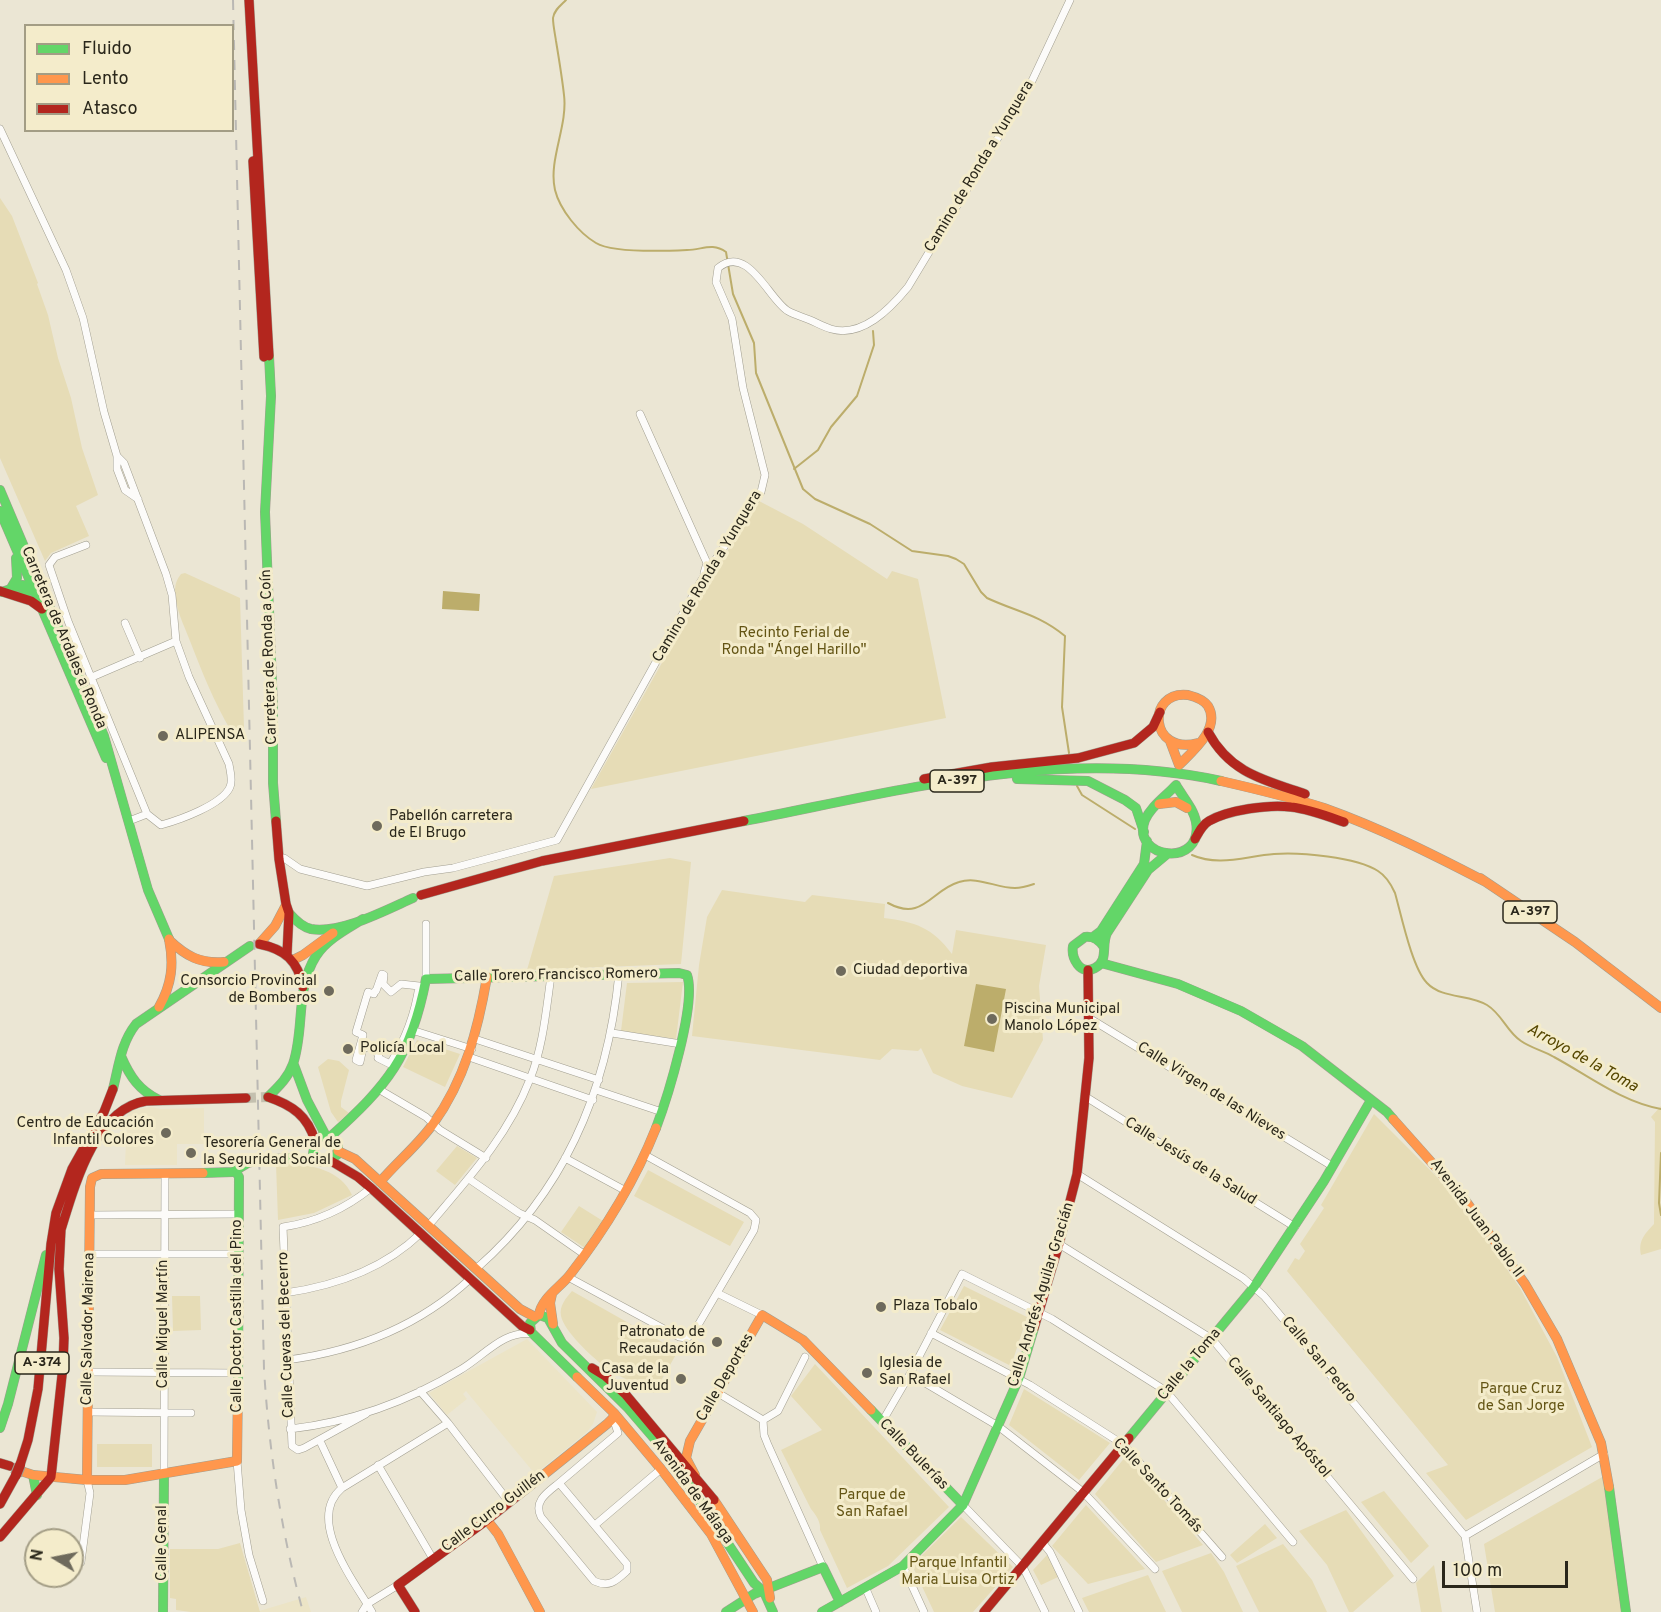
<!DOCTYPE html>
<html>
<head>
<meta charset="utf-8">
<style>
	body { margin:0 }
	#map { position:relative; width:1661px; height:1612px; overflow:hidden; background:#ebe6d4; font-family:Overpass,sans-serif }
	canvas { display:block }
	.legend { position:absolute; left:24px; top:24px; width:210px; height:108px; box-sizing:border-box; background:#f4eccb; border:2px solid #a39d85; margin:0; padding:8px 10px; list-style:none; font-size:18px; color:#2a271b }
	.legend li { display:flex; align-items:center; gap:12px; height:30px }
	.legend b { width:30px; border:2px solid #a39d85 }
	.north { position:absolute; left:24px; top:1528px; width:60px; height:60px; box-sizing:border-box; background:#f4eccb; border:2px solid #a39d85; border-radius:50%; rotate:280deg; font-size:16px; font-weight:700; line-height:24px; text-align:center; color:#2a271b }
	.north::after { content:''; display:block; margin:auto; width:21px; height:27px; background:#6e6a5c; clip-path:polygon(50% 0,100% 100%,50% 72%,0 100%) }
	.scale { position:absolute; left:1442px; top:1561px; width:126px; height:27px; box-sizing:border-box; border:3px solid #2a271b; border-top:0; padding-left:8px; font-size:18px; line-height:21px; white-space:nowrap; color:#2a271b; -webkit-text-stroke:4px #f4eccb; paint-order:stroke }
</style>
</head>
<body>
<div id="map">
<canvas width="1661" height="1612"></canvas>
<ul class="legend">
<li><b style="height:8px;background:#63d668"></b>Fluido</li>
<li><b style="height:8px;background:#ff974d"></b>Lento</li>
<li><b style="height:8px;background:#b3261e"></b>Atasco</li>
</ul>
<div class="north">N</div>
<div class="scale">100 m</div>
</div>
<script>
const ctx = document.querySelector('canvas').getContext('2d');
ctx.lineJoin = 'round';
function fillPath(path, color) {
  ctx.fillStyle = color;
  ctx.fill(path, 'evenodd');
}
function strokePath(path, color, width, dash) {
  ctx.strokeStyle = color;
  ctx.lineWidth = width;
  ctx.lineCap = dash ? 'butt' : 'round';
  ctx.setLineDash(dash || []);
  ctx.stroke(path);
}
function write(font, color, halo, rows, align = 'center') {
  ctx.font = font + ' Overpass,sans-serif';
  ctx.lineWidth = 6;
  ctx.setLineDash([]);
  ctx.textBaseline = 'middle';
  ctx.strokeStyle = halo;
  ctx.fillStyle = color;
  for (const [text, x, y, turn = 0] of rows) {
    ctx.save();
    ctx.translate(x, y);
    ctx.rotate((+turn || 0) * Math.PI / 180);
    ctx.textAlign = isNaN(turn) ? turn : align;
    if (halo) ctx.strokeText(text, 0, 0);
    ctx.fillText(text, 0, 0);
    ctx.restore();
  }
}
const built = new Path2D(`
	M150 1107 161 1109 204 1108V1144H177V1165H125L127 1121H125L129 1111Z
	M527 1339 597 1412 593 1424 587 1432 535 1474 466 1391 463 1394 467 1399 447 1415 429 1393Z
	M306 1597 311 1612H256Z`);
const green = new Path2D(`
	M0 198 12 216 38 283 37 284 48 315 58 358 71 398 82 448 98 495 76 506 89 536 51 553 45 561 0 458Z
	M759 501 803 524 887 579 892 571 918 579 946 718 591 789 704 588Z
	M185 573 240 598 244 728 231 731C214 702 202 672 190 641 184 625 175 608 175 591 175 584 177 579 181 574Z
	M670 858 691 862 681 964 527 970 554 876Z
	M722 890 805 902 812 895 885 904 884 918C915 922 932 927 952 954L956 930 1046 945 1039 986 1043 1040 1012 1098 962 1086 933 1073 921 1048 918 1051 892 1049 880 1060 692 1036 699 965 707 917Z
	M683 982 676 1039 621 1031 627 983Z
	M417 1040 460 1054 445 1087 403 1067Z
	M328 1059 339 1061 349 1070 341 1101V1107L349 1113 338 1122 331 1112 318 1067Z
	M1661 1106V1249L1641 1255C1638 1240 1645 1234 1654 1224L1655 1122 1651 1117Z
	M1374 1114 1438 1178 1480 1230 1520 1288 1557 1357 1592 1447 1466 1520 1426 1473 1448 1465 1287 1271 1295 1258 1299 1260 1305 1251 1300 1244 1324 1208 1321 1205Z
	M457 1146 477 1158 455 1185 436 1171Z
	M287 1163C312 1165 341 1170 352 1195L314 1213 278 1220 276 1164Z
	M648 1170 744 1222 730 1246 634 1196Z
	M579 1206 603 1221 585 1248 561 1232Z
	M964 1286 1027 1317 1011 1366 940 1330Z
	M572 1291 678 1351 654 1393C638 1384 618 1377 604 1366 592 1357 564 1331 561 1316 559 1306 566 1298 572 1291Z
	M172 1296H200L201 1330 173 1331Z
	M815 1364 949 1507 888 1566 847 1588 820 1530C821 1522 816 1515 811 1509L781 1450 822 1430 791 1396Z
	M1024 1389 1110 1443 1079 1480 1009 1425Z
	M97 1444H152V1467H97Z
	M1126 1456 1203 1545 1156 1562 1095 1494Z
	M1604 1476 1626 1612H1495L1484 1544Z
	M1384 1491 1429 1546 1411 1563 1361 1502Z
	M1086 1505 1145 1569 1088 1584 1052 1546Z
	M1346 1510 1394 1576 1353 1612H1349L1327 1565 1299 1531Z
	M961 1517 1013 1567 973 1612H934L912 1565Z
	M1265 1524 1277 1538 1237 1563 1230 1555Z
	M240 1543 260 1612H191L176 1610V1599L170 1598V1549H218Z
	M1283 1544 1312 1580 1327 1612H1259L1236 1566Z
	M1211 1553 1224 1572 1243 1612H1182L1162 1571Z
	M1047 1555 1058 1577 1041 1585 1033 1570Z
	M1434 1565 1442 1612H1421L1416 1583Z
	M1148 1575 1166 1612H1089L1082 1598Z`);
const water = new Path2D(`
	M443 591 480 594 479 611 442 609Z
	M976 984 1006 989 994 1052 964 1046Z`);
const stream = new Path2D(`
	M566 0C561 5 554 10 553 18 553 25 555 34 556 41 559 59 562 77 564 95 568 126 548 160 555 190 560 210 579 233 596 243 613 253 666 251 687 250 702 250 712 242 726 252L733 294 754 343 756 373 803 489 815 499 870 524 912 551 948 556 956 559 964 564 981 592 987 598C1017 612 1038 614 1065 636L1062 707 1069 753
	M794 469 818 450 831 427 857 396 874 345 873 331
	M1077 786 1082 795 1135 829
	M1192 855C1219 867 1246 856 1274 854 1300 852 1356 857 1378 871 1386 876 1391 884 1395 893 1401 914 1412 968 1427 983 1442 999 1469 994 1487 1005 1502 1014 1507 1032 1521 1041 1531 1048 1544 1051 1554 1057 1589 1076 1622 1102 1661 1109
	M888 903C923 922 931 890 959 882 978 876 996 888 1015 888 1021 888 1028 886 1034 884
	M1661 1153 1659 1203 1661 1215`);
const primaryTunnel = new Path2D(`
	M246 1098 268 1097`);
const street = new Path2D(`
	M0 129 66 270 83 318 104 412 117 456V469L125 490 138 499
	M640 414 707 563 704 573
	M117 456 124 463 166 574 172 595 176 641 189 677 229 764C230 771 233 780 230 787 222 805 179 820 161 825L147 814
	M86 545 55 557 49 565 68 621 147 814
	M125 623 140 658
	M92 677 176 641
	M129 821 147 814
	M279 859 284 858 300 869 367 886 424 872 453 868 557 840 701 581 761 492 765 475 743 388 732 319 716 282 718 268C748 243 769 300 788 311 795 315 803 317 810 320 817 323 824 327 831 329 862 338 890 309 908 287L1031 83 1070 0
	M382 974 384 975 383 984 391 992 401 984 419 986C415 1014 405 1040 390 1064L378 1058 379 1057 374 1046 363 1048 360 1062 356 1060 363 1035 356 1032 368 992 374 994 375 991H376Z
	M426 979V924
	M1089 1018 1332 1166
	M415 1031 472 1049
	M612 1033 681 1044
	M475 1039 599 1080
	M469 1057 593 1100
	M380 1090 426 1117 440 1130 486 1158
	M596 1090 662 1112
	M1086 1097 1295 1227
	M565 1158 626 1191
	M1077 1174 1243 1278 1264 1296 1465 1536 1477 1612
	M469 1179 519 1213 535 1220 585 1255
	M90 1215 239 1214
	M429 1225C468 1179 508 1136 530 1079 543 1047 546 1011 551 976
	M1059 1244 1212 1339 1413 1579
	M90 1254H239
	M477 1268C566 1190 608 1089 619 973
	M568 1277 679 1337 687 1338 694 1332 754 1230 756 1220 750 1213 645 1155
	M285 1293C334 1286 384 1269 421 1233
	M717 1293 762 1315
	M931 1333 1030 1385 1124 1445 1222 1557
	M287 1360C356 1351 419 1326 470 1279
	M89 1372 238 1373
	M910 1374 998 1426 1083 1492 1155 1569
	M420 1391 448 1423 509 1502
	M718 1393 763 1420 764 1435 768 1445 823 1567
	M88 1412 191 1413
	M366 1414 304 1448 298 1450 292 1446 283 1227C317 1222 345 1209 371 1188
	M763 1420 778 1411 805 1357
	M882 1422 910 1374 962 1274 1052 1319 1166 1391 1293 1542
	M290 1429C351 1422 407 1402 460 1370 483 1357 504 1329 533 1334
	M320 1441 342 1488
	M237 1461 241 1510 249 1555 263 1601
	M378 1465 433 1559
	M164 1474 165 1174
	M559 1483 627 1564V1571C616 1581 609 1588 594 1581L541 1517C533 1501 548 1492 559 1483Z
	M559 1483 618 1433 613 1418
	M963 1505 1023 1567 1045 1612
	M595 1525 661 1469
	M1465 1536 1604 1454
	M1042 1542 1050 1552 1079 1612
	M81 1562 90 1493 87 1480
	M903 1566 924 1612
	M866 1589 876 1612
	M362 1612 367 1604 398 1585
	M372 1612C354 1581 305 1519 342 1488L448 1423`);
const fast = new Path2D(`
	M269 356 271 396 265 512 273 708V783L276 821
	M0 490 104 736 148 890 169 939
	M0 511 106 758
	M11 588 17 578 16 558
	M2 592 22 585 34 587
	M20 596 31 590 33 582
	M1017 779 1088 781 1125 800 1136 808 1144 832
	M1176 785C1182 796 1194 809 1196 822 1204 869 1130 859 1145 820 1151 806 1166 796 1176 785Z
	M744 821C900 791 1062 746 1221 781
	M289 913C295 920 302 927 311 929 341 934 386 910 413 898
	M1093 937 1101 931 1144 864 1147 841
	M1104 947C1099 940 1094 936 1085 937L1073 946C1071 958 1080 976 1095 968 1109 961 1101 945 1107 933L1148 870 1166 855
	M1101 963 1178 984 1241 1011 1302 1046 1387 1112 1393 1119
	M121 1056C130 1077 139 1090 159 1100
	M294 1065 307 1100 326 1136
	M113 1089C119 1065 121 1043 136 1024L250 946
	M268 1097C278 1087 288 1078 293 1064 305 1029 295 989 316 956 327 939 347 929 363 919
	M330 1137C388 1085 411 1057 426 979L679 973 687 975C697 1003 667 1099 656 1128
	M236 1172 239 1177 238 1384
	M203 1173 233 1172 248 1163 260 1160 289 1158 327 1162 337 1155 338 1146 334 1139 322 1136 315 1141 313 1154 318 1160
	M577 1377 531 1332 530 1323 539 1315 548 1318 562 1343 628 1408 671 1458 754 1583 764 1592 773 1612
	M871 1410 963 1505
	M0 1428 8 1404 46 1255
	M1129 1438 1254 1287 1324 1181 1371 1100
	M33 1475 37 1495
	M1609 1487 1626 1612
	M163 1612 164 1474
	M726 1612 754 1594 823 1567 840 1602
	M822 1612 903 1566 963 1505 1019 1378 1034 1328`);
const slow = new Path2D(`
	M1170 741 1179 765C1193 751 1221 728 1208 706 1204 700 1196 697 1188 695 1146 690 1149 756 1198 743
	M1221 781C1256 789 1290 797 1324 808 1380 828 1432 854 1484 881
	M1159 804 1176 802 1187 808
	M1480 878 1575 942 1661 1008
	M169 940C186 956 200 964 224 962
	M259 944 275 926 286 905
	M293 960 303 955 333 933
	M159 1007C172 984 174 964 169 939
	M1393 1119 1465 1200 1525 1284 1557 1339 1601 1443 1609 1487
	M338 1151 355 1159 520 1309 535 1317
	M380 1182C397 1162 418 1145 433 1124 465 1080 478 1029 487 977
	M552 1294 550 1303 553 1324
	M539 1315C541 1299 559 1288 569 1276 604 1231 635 1181 656 1128
	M577 1377 614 1413 661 1469 711 1534 753 1612
	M24 1472 33 1475 87 1480H125L237 1461 238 1384
	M695 1475 686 1458 690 1441 762 1315 803 1340 871 1410
	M87 1480 90 1187 92 1178 101 1174 203 1173
	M531 1485 607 1424 613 1418 614 1413
	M714 1500 767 1580 770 1598
	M487 1520 498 1534 540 1612`);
const jam = new Path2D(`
	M249 0 269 356
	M253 161 264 357
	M0 591 31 601 42 609
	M1208 732C1230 773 1264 780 1305 794
	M924 779 992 767 1078 758 1134 743 1153 727 1160 712
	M276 821 279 859 286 904
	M1195 839C1199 832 1202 825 1209 821 1228 810 1269 804 1291 807 1309 809 1327 816 1344 822
	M421 895 542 861 744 821
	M286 904 289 913 287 954
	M259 944C285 949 298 961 303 987
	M268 1097C292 1105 308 1116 315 1141
	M331 1161 358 1177 371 1188 522 1326 530 1330
	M59 1236C73 1192 93 1109 146 1101L246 1098
	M1034 1328 1059 1244 1077 1174 1089 1058 1088 970
	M592 1368 605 1376 626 1395 714 1500
	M0 1463 10 1466
	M20 1465 28 1440 38 1389 51 1244 56 1213 72 1169 104 1112 113 1089
	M0 1504 16 1475
	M0 1537 51 1477 63 1366 64 1338 59 1269 61 1229
	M415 1612 398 1585 487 1520 531 1485
	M984 1612 1129 1438`);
const rail = new Path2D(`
	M233 0 264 1369C269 1452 281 1531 303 1612`);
const jamBridge = new Path2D(`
	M16 1475 20 1465`);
const markers = [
	[163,736,6,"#6e6a5c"],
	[377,826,6,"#6e6a5c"],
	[841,971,6,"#6e6a5c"],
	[329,991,6,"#6e6a5c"],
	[992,1019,6,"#6e6a5c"],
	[348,1049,6,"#6e6a5c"],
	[166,1133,6,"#6e6a5c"],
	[191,1153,6,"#6e6a5c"],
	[881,1307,6,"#6e6a5c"],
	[717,1342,6,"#6e6a5c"],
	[867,1373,6,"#6e6a5c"],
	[681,1379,6,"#6e6a5c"]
];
const shields = [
	[957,781,54],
	[1530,912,54],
	[42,1363,54]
];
const shieldNames = [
	["A-397",957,781],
	["A-397",1530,912],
	["A-374",42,1363]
];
const streetNames = [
	["Camino de Ronda a Yunquera",980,167,-59],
	["Camino de Ronda a Yunquera",708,577,-59],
	["Carretera de Ardales a Ronda",63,638,67],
	["Carretera de Ronda a Coín",270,657,-92],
	["Calle Torero Francisco Romero",556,976,-1],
	["Calle Virgen de las Nieves",1211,1092,32],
	["Calle Jesús de la Salud",1190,1162,32],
	["Avenida Juan Pablo II",1476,1219,53],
	["Calle Andrés Aguilar Gracián",1042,1295,-73],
	["Calle Doctor Castilla del Pino",238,1316,-90],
	["Calle Miguel Martín",164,1324,-90],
	["Calle Salvador Mairena",89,1329,-89],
	["Calle Cuevas del Becerro",287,1335,-92],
	["Calle San Pedro",1318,1360,50],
	["Calle la Toma",1190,1365,-50],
	["Calle Deportes",726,1378,-60],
	["Calle Santiago Apóstol",1278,1418,50],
	["Calle Bulerías",913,1455,46],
	["Calle Santo Tomás",1157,1486,47],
	["Avenida de Málaga",692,1492,54],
	["Calle Curro Guillén",494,1512,-37],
	["Calle Genal",163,1543,-90]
];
const parkNames = [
	["Recinto Ferial de",794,634],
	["Ronda \"Ángel Harillo\"",794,651],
	["Parque Cruz",1521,1390],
	["de San Jorge",1521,1407],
	["Parque de",872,1496],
	["San Rafael",872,1513],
	["Parque Infantil",958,1564],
	["Maria Luisa Ortiz",958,1581]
];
const poiNames = [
	["ALIPENSA",175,736],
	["Pabellón carretera",389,817],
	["de El Brugo",389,834],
	["Ciudad deportiva",853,971],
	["Consorcio Provincial",317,982,"right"],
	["de Bomberos",317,999,"right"],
	["Piscina Municipal",1004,1010],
	["Manolo López",1004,1027],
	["Policía Local",360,1049],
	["Centro de Educación",154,1124,"right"],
	["Infantil Colores",154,1141,"right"],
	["Tesorería General de",203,1144],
	["la Seguridad Social",203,1161],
	["Plaza Tobalo",893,1307],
	["Patronato de",705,1333,"right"],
	["Recaudación",705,1350,"right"],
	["Iglesia de",879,1364],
	["San Rafael",879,1381],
	["Casa de la",669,1370,"right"],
	["Juventud",669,1387,"right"]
];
const waterNames = [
	["Arroyo de la Toma",1582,1059,29]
];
fillPath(built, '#ece4c6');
fillPath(green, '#e6dcb6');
fillPath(water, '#bcad6b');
strokePath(stream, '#bcad6b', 2);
strokePath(primaryTunnel, '#c4c0af', 10, [10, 5]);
strokePath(street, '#a19e90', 8);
strokePath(fast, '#a19e90', 10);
strokePath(slow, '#a19e90', 10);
strokePath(jam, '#a19e90', 10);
strokePath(street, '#fcfbf9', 7);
strokePath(fast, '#63d668', 9);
strokePath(slow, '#ff974d', 9);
strokePath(jam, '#b3261e', 9);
strokePath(rail, '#bab8b4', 2, [10, 10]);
strokePath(jamBridge, '#a19e90', 12, []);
strokePath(jamBridge, '#b3261e', 10);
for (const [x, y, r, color] of markers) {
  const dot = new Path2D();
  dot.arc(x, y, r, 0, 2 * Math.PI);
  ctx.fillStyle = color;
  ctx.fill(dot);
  strokePath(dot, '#f4eccb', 2);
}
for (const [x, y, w] of shields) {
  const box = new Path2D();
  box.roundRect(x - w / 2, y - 11, w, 22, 4.5);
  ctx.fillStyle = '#f4eccb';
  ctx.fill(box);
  strokePath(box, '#2a271b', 1.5);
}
write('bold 14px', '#2a271b', null, shieldNames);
write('15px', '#2a271b', '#f4eccb', streetNames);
write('15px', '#645515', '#f4eccb', parkNames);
write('15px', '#2a271b', '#f4eccb', poiNames, 'left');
write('italic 16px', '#564700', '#f4eccb', waterNames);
</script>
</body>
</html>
